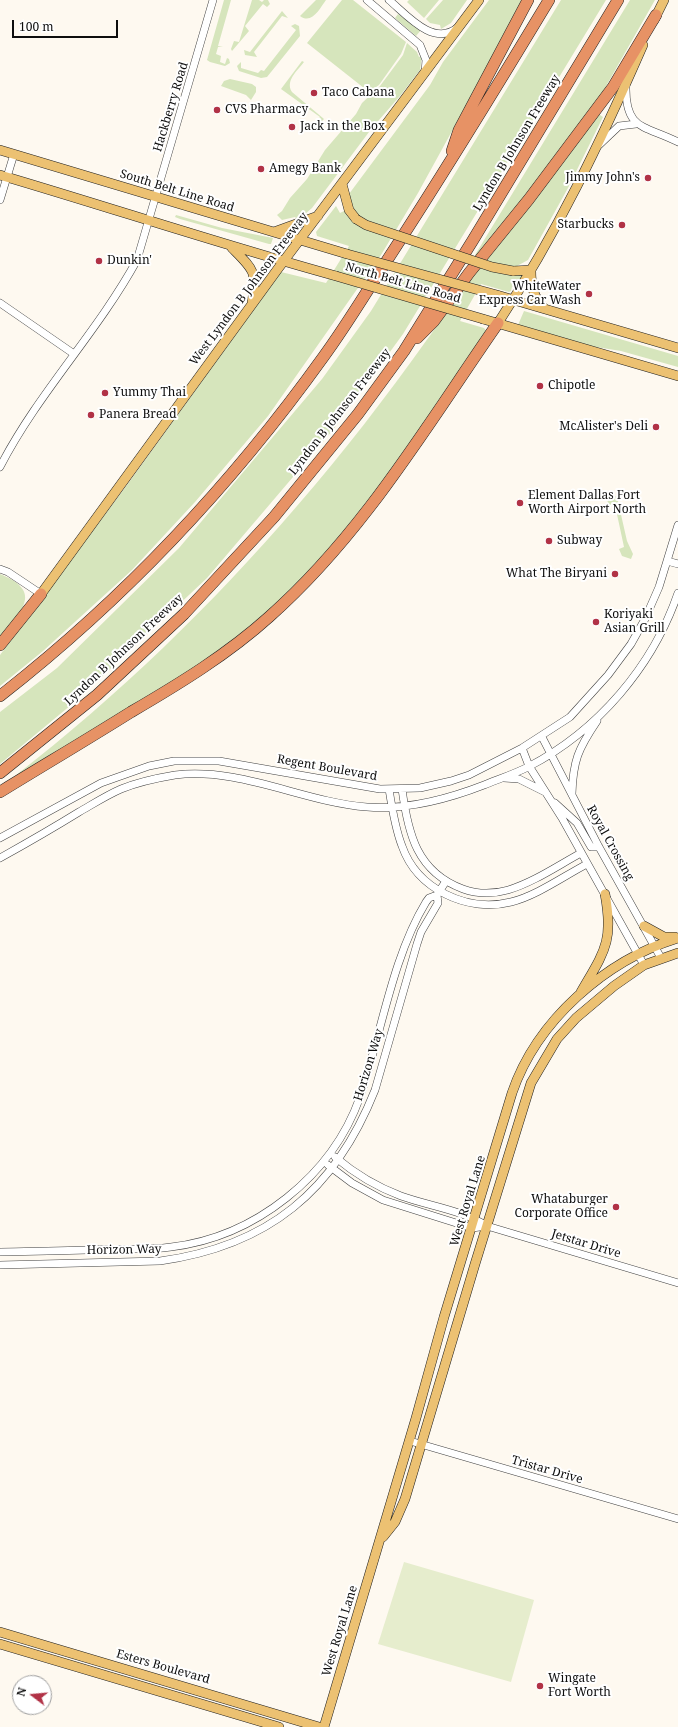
<!DOCTYPE html>
<html>
<head>
<meta charset="utf-8">
<style>
	body { margin:0 }
	#map { position:relative; width:678px; height:1727px; overflow:hidden; background:#fef9f0; font-family:"Noto Serif",serif }
	canvas { display:block }
	.north { position:absolute; left:12px; top:1675px; width:40px; height:40px; box-sizing:border-box; background:#fff; border:1px solid #9f9f9f; border-radius:50%; rotate:286deg; font-size:11px; font-weight:700; line-height:16px; text-align:center; color:#0e0e0e }
	.north::after { content:''; display:block; margin:auto; width:14px; height:18px; background:#b13246; clip-path:polygon(50% 0,100% 100%,50% 72%,0 100%) }
	.scale { position:absolute; left:12px; top:20px; width:106px; height:18px; box-sizing:border-box; border:2px solid #0e0e0e; border-top:0; padding-left:5px; font-size:12px; line-height:14px; white-space:nowrap; color:#0e0e0e; -webkit-text-stroke:3px #fff; paint-order:stroke }
</style>
</head>
<body>
<div id="map">
<canvas width="678" height="1727"></canvas>
<div class="north">N</div>
<div class="scale">100 m</div>
</div>
<script>
const ctx = document.querySelector('canvas').getContext('2d');
ctx.lineJoin = 'round';
function fillPath(path, color) {
  ctx.fillStyle = color;
  ctx.fill(path, 'evenodd');
}
function strokePath(path, color, width, dash) {
  ctx.strokeStyle = color;
  ctx.lineWidth = width;
  ctx.lineCap = dash ? 'butt' : 'round';
  ctx.setLineDash(dash || []);
  ctx.stroke(path);
}
function write(font, color, halo, rows, align = 'center') {
  ctx.font = font + ' "Noto Serif",serif';
  ctx.lineWidth = 4;
  ctx.setLineDash([]);
  ctx.textBaseline = 'middle';
  ctx.strokeStyle = halo;
  ctx.fillStyle = color;
  for (const [text, x, y, turn = 0] of rows) {
    ctx.save();
    ctx.translate(x, y);
    ctx.rotate((+turn || 0) * Math.PI / 180);
    ctx.textAlign = isNaN(turn) ? turn : align;
    if (halo) ctx.strokeText(text, 0, 0);
    ctx.fillText(text, 0, 0);
    ctx.restore();
  }
}
const green = new Path2D(`
	M224 0H231L218 46 223 47H218L216 54 221 56 220 62 225 64 227 58 229 59 230 63 225 66 210 62 207 60Z
	M252 0H259L262 2 264 0H268L270 4 267 7 263 4 245 26 249 31 232 51 231 49 234 41 239 42Z
	M316 0H326C320 8 312 25 300 16Z
	M342 0H353L406 42 401 54 379 85 369 92 307 43Z
	M409 0H439L424 18 407 2Z
	M443 0H467L451 23 441 29 440 25 430 23 426 19Z
	M489 0H524L418 193 381 255 268 416 195 502 132 570 43 651 0 686V655L127 485 281 272 326 283 349 246 317 236 316 232 336 206 340 213 348 209 349 194 430 85 443 62Z
	M561 0H606L403 334 333 430 207 578 83 695 0 764V712L57 668 179 548 322 379 371 311Z
	M630 0H655L601 95 563 149 478 257 475 255Z
	M282 11 288 18 282 16 254 52 257 57 245 55 244 50 250 52Z
	M398 14 421 30 416 36 395 18Z
	M295 24 299 26 300 36 267 77 261 78 239 71 237 66 241 62V68L258 73 261 70 264 71 296 30 291 26Z
	M407 43 417 52 419 57 422 56 420 70 400 96 372 128 312 208 298 220 295 217 282 220 277 215 282 211 290 198 307 179 325 150 356 114 362 103 380 86 403 55Z
	M302 61 304 62C297 71 285 81 292 92L324 119 321 122H317L320 117 281 89Z
	M230 79 252 84 256 87V92L251 100 246 95 221 86 224 81Z
	M597 113 603 117 568 188 528 260 517 266 523 275 516 286 512 287 511 291 509 292 481 284 460 321 484 328 487 332C440 400 395 469 342 533 317 563 290 593 260 619 186 680 99 728 17 779L15 776C118 696 212 605 297 506 343 453 386 397 426 341 441 321 455 299 470 279 511 223 555 169 597 113Z
	M176 215 222 228 273 238 271 244H269L180 219 175 217Z
	M524 311 678 356V367L621 351 590 346 518 325Z
	M610 495 617 497 627 541 633 554 631 559 622 556 619 549 624 547 615 505H609L607 500Z
	M0 574C45 592 20 612 0 638Z`);
const pitch = new Path2D(`
	M404 1562 534 1600 511 1682 378 1644Z`);
const minor = new Path2D(`
	M367 0 420 45 426 60 425 72
	M389 0C406 14 433 47 457 28
	M626 86C625 131 645 125 678 142
	M599 145 619 126 636 124
	M0 200 14 154
	M0 303 74 354
	M0 467C38 393 97 333 137 260L213 0
	M667 561 678 564
	M0 569 8 572 41 594
	M542 737 599 847 661 958
	M522 748 529 766 562 818 644 965
	M504 778 519 779 545 792
	M389 789C392 808 395 828 402 846 417 889 467 913 511 902 536 896 564 876 587 864
	M402 789C408 834 417 872 463 889 477 894 494 894 508 890 534 882 557 866 581 853
	M572 794C573 761 578 749 597 721
	M555 803 577 823 591 847H599
	M0 838 101 783 149 766 174 761H219L380 789 420 788 451 781 469 775 522 748 570 717 608 675 631 644 645 619 659 587 678 525
	M0 858C27 843 53 828 79 812 93 804 107 795 121 789 138 782 157 778 175 775 241 767 303 802 367 807 406 810 448 799 484 785 499 779 514 774 528 767 598 731 653 666 678 593
	M335 1157C354 1173 377 1187 401 1196 429 1206 462 1210 487 1226L678 1283
	M328 1165 352 1183 383 1200 472 1228 487 1226
	M0 1252C36 1251 72 1251 108 1249 129 1249 150 1250 171 1247 255 1237 332 1176 360 1097 381 1035 392 958 426 902L429 898 437 895
	M0 1265 160 1261C268 1246 335 1191 375 1090L417 944 421 932 438 903 437 895 446 881
	M410 1441 678 1519`);
const major = new Path2D(`
	M654 20 664 0
	M0 150 347 254
	M0 175C112 208 223 245 336 276
	M342 184 349 210 356 219
	M274 232 318 216
	M232 248C253 269 258 272 252 302
	M513 271 531 270C531 285 533 297 544 308
	M497 295 678 348
	M483 319 678 376
	M498 323C556 235 601 141 643 45
	M41 594 277 270 479 0
	M644 926 664 937H675
	M581 992C604 952 614 942 605 894
	M383 1537 395 1522 405 1499 475 1264 531 1083 557 1039 576 1018 614 986 644 965 678 953
	M0 1632 319 1727
	M0 1644 279 1727
	M324 1727 416 1418 444 1317 512 1093C537 1020 606 960 678 938`);
const highway = new Path2D(`
	M452 151 459 130 528 0
	M417 338 434 321 469 273 529 199 613 87 656 15
	M0 645 41 594
	M0 696C123 600 233 483 324 356 346 326 365 294 386 262 442 176 496 88 549 0
	M0 773 97 695 184 614 274 517 358 414 404 351 473 240 618 0
	M0 792C44 765 88 739 131 712 179 684 228 654 269 617 363 534 427 425 498 323`);
const majorBridge = new Path2D(`
	M356 219 366 225 492 267 513 271
	M347 254 497 295
	M336 276 483 319`);
const markers = [
	[314,93,4,"#b13246"],
	[217,110,4,"#b13246"],
	[292,127,4,"#b13246"],
	[261,169,4,"#b13246"],
	[648,178,4,"#b13246"],
	[622,225,4,"#b13246"],
	[99,261,4,"#b13246"],
	[589,294,4,"#b13246"],
	[540,386,4,"#b13246"],
	[105,393,4,"#b13246"],
	[91,415,4,"#b13246"],
	[656,427,4,"#b13246"],
	[520,503,4,"#b13246"],
	[549,541,4,"#b13246"],
	[615,574,4,"#b13246"],
	[596,622,4,"#b13246"],
	[616,1207,4,"#b13246"],
	[540,1686,4,"#b13246"]
];
const poiNames = [
	["Taco Cabana",322,93],
	["CVS Pharmacy",225,110],
	["Jack in the Box",300,127],
	["Amegy Bank",269,169],
	["Jimmy John's",640,178,"right"],
	["Starbucks",614,225,"right"],
	["Dunkin'",107,261],
	["WhiteWater",581,287,"right"],
	["Express Car Wash",581,301,"right"],
	["Chipotle",548,386],
	["Yummy Thai",113,393],
	["Panera Bread",99,415],
	["McAlister's Deli",648,427,"right"],
	["Element Dallas Fort",528,496],
	["Worth Airport North",528,510],
	["Subway",557,541],
	["What The Biryani",607,574,"right"],
	["Koriyaki",604,615],
	["Asian Grill",604,629],
	["Whataburger",608,1200,"right"],
	["Corporate Office",608,1214,"right"],
	["Wingate",548,1679],
	["Fort Worth",548,1693]
];
const streetNames = [
	["Hackberry Road",171,107,-73],
	["Lyndon B Johnson Freeway",517,143,-59],
	["South Belt Line Road",177,191,17],
	["North Belt Line Road",403,283,16],
	["West Lyndon B Johnson Freeway",249,289,-53],
	["Lyndon B Johnson Freeway",340,412,-52],
	["Lyndon B Johnson Freeway",124,650,-43],
	["Regent Boulevard",327,768,10],
	["Royal Crossing",610,843,61],
	["Horizon Way",369,1065,-73],
	["West Royal Lane",468,1201,-73],
	["Jetstar Drive",586,1244,17],
	["Horizon Way",124,1250,-1],
	["Tristar Drive",547,1470,16],
	["West Royal Lane",340,1631,-73],
	["Esters Boulevard",163,1667,16]
];
fillPath(green, '#d6e5bc');
fillPath(pitch, '#e6edcd');
strokePath(minor, '#414141', 8);
strokePath(major, '#1f1f1f', 10);
strokePath(highway, '#1f1f1f', 12);
strokePath(minor, '#fff', 7);
strokePath(major, '#ecc172', 9);
strokePath(highway, '#e79265', 11);
strokePath(majorBridge, '#1f1f1f', 10, []);
strokePath(majorBridge, '#ecc172', 9);
for (const [x, y, r, color] of markers) {
  const dot = new Path2D();
  dot.arc(x, y, r, 0, 2 * Math.PI);
  ctx.fillStyle = color;
  ctx.fill(dot);
  strokePath(dot, '#fff', 1.5);
}
write('12px', '#0e0e0e', '#fff', poiNames, 'left');
write('12px', '#0e0e0e', '#fff', streetNames);
</script>
</body>
</html>
